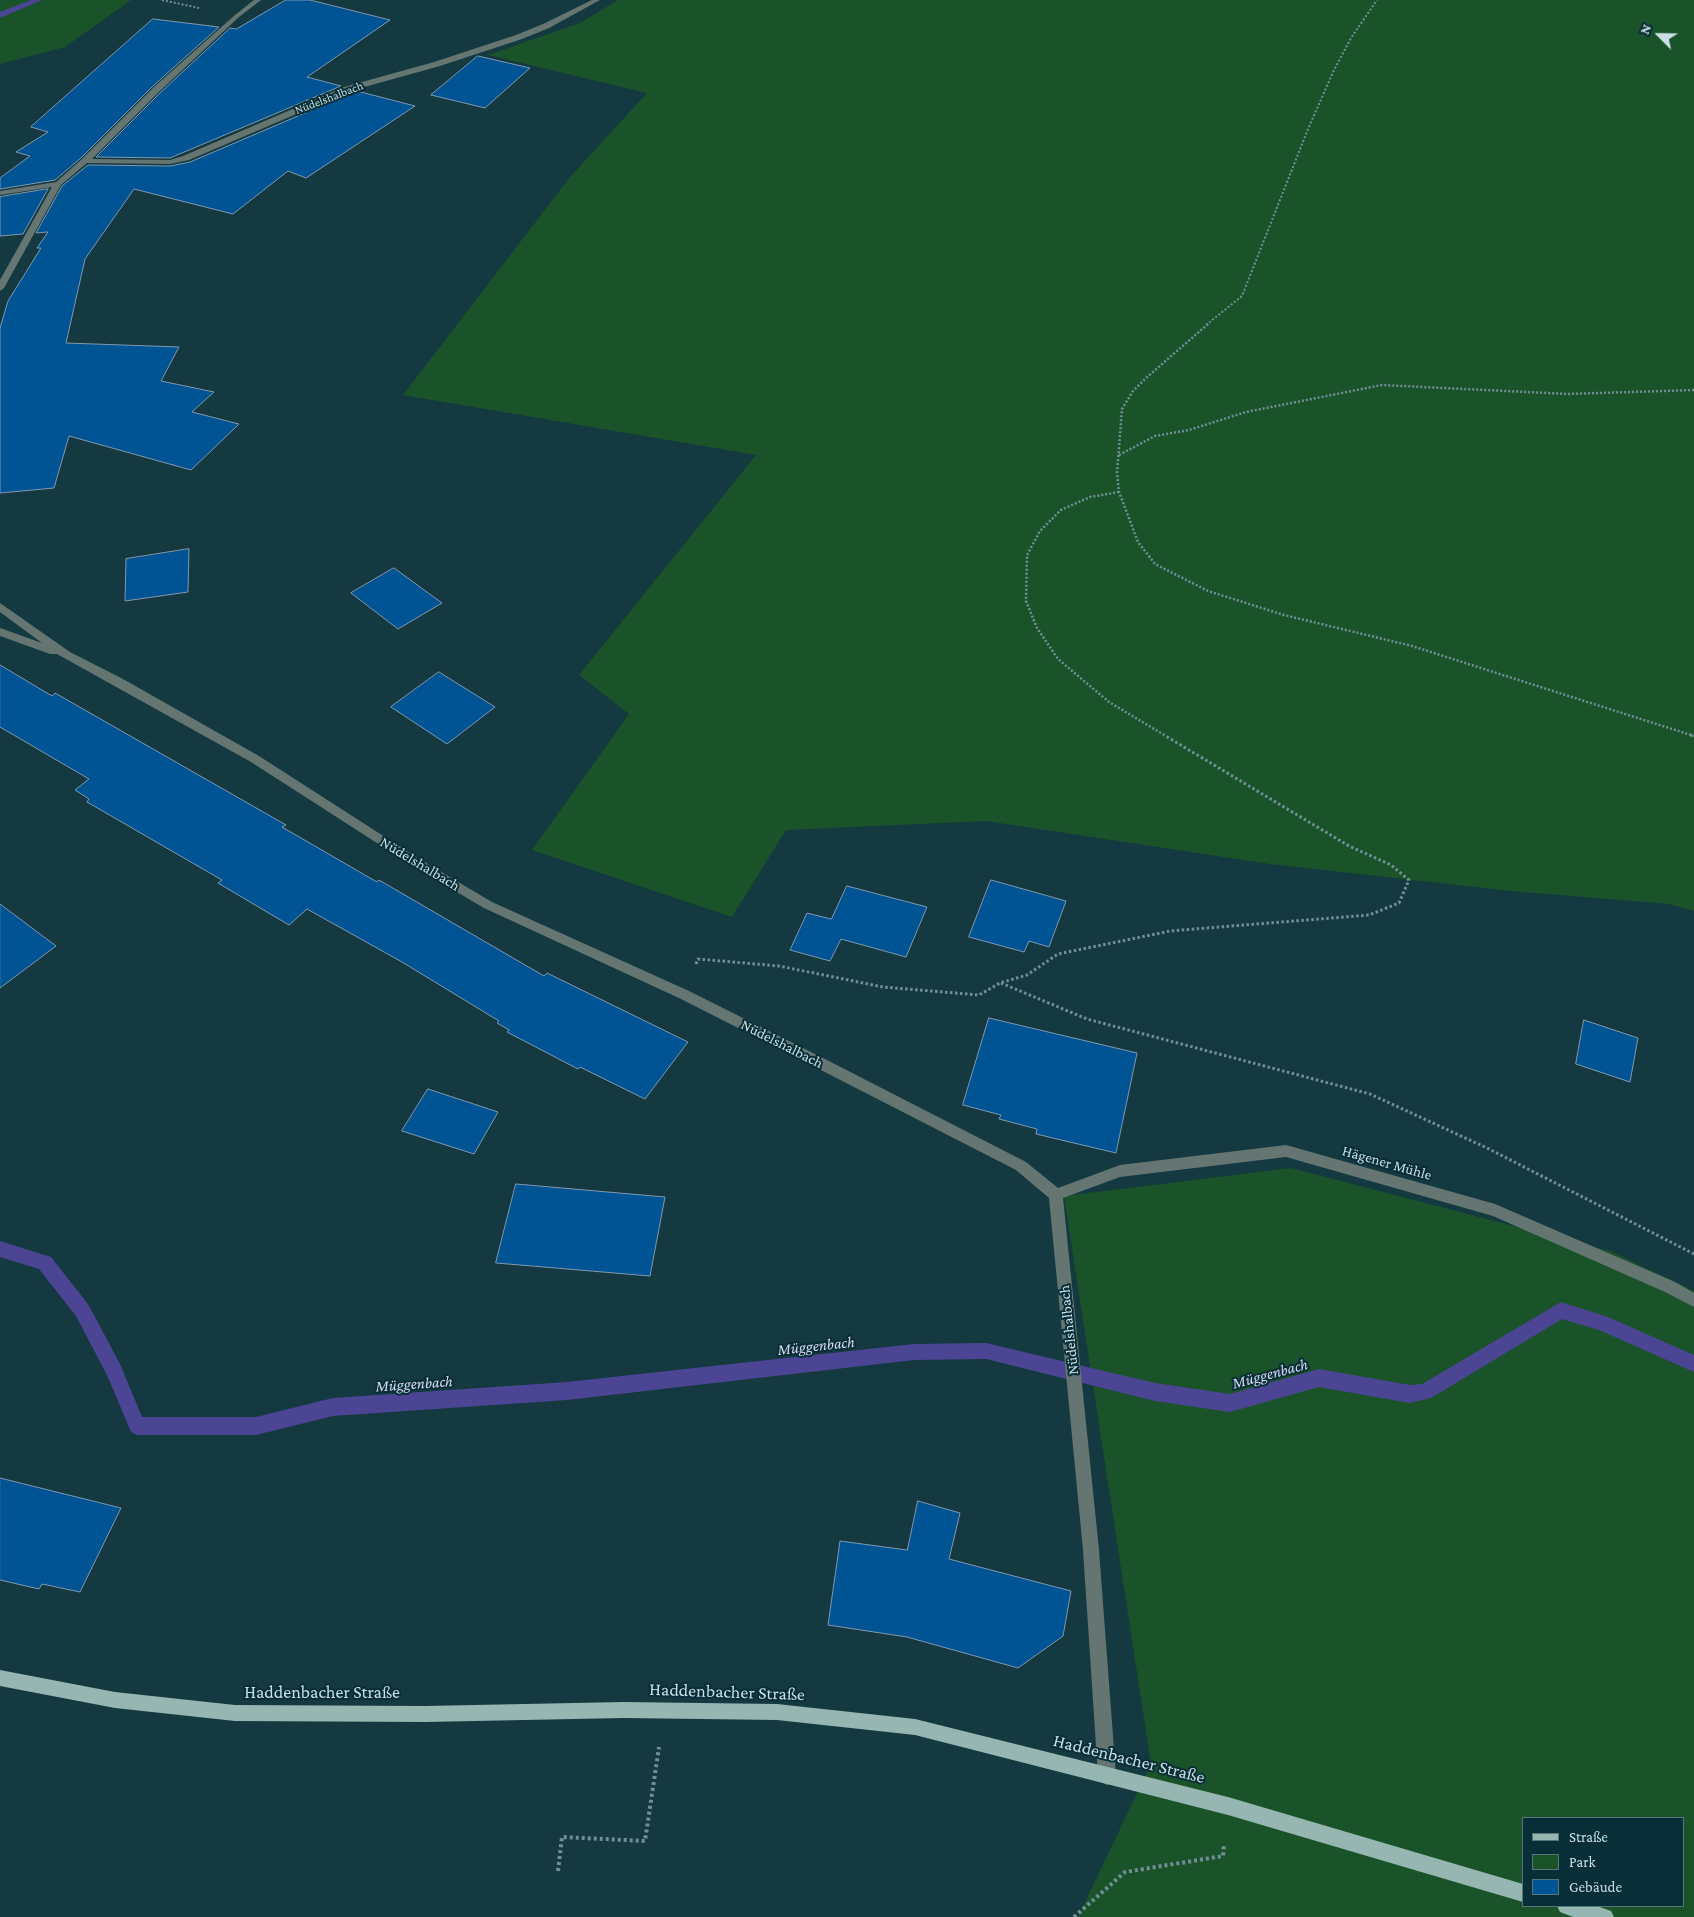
<!DOCTYPE html>
<html>
<head>
<meta charset="utf-8">
<style>
	body { margin:0 }
	#map { position:relative; width:1694px; height:1917px; overflow:hidden; background:#143941; font-family:"Crimson Pro",serif }
	canvas { display:block }
	.legend { position:absolute; left:1522px; top:1817px; width:162px; height:90px; box-sizing:border-box; background:#082e37; border:1px solid #56757d; margin:0; padding:6px 9px; list-style:none; font-size:15px; color:#ccdfe5 }
	.legend li { display:flex; align-items:center; gap:10px; height:25px }
	.legend b { width:25px; border:1px solid #56757d }
	.north { position:absolute; left:1634px; top:10px; width:50px; height:50px; -webkit-text-stroke:4px #082e37; paint-order:stroke; rotate:293deg; font-size:14px; font-weight:700; line-height:20px; text-align:center; color:#ccdfe5 }
	.north::after { content:''; display:block; margin:auto; width:18px; height:22px; background:#ccdfe5; clip-path:polygon(50% 0,100% 100%,50% 72%,0 100%) }
</style>
</head>
<body>
<div id="map">
<canvas width="1694" height="1917"></canvas>
<ul class="legend">
<li><b style="height:6px;background:#96b7b1"></b>Straße</li>
<li><b style="height:14px;background:#1a5329"></b>Park</li>
<li><b style="height:14px;background:#005494"></b>Gebäude</li>
</ul>
<div class="north">N</div>
</div>
<script>
const ctx = document.querySelector('canvas').getContext('2d');
ctx.lineJoin = 'round';
function fillPath(path, color) {
  ctx.fillStyle = color;
  ctx.fill(path, 'evenodd');
}
function strokePath(path, color, width, dash) {
  ctx.strokeStyle = color;
  ctx.lineWidth = width;
  ctx.lineCap = dash ? 'butt' : 'round';
  ctx.setLineDash(dash || []);
  ctx.stroke(path);
}
function write(font, color, halo, rows, align = 'center') {
  ctx.font = font + ' "Crimson Pro",serif';
  ctx.lineWidth = 4;
  ctx.setLineDash([]);
  ctx.textBaseline = 'middle';
  ctx.strokeStyle = halo;
  ctx.fillStyle = color;
  for (const [text, x, y, turn = 0] of rows) {
    ctx.save();
    ctx.translate(x, y);
    ctx.rotate((+turn || 0) * Math.PI / 180);
    ctx.textAlign = isNaN(turn) ? turn : align;
    if (halo) ctx.strokeText(text, 0, 0);
    ctx.fillText(text, 0, 0);
    ctx.restore();
  }
}
const green = new Path2D(`
	M0 0H131L65 47 0 64Z
	M618 0H1694V911L1669 904 1511 891 1270 864 986 821 786 830 732 917 532 850 629 714 579 675 756 455 403 395 570 177 647 93 488 55 580 23Z
	M1291 1168 1610 1251 1694 1291V1917H1078L1151 1764 1064 1196ZM1523 1818H1683V1906H1523Z`);
const stream = new Path2D(`
	M31 0H42L0 18V12Z
	M0 1241 51 1257 88 1304 120 1364 142 1417H256L333 1398 567 1382 914 1344 986 1343 1155 1383 1230 1394 1319 1369 1410 1385 1422 1384 1561 1302 1608 1317 1694 1355V1372L1599 1330 1562 1319 1431 1398 1410 1403 1319 1387 1230 1412 1155 1401 986 1359 914 1360 567 1400 333 1416 256 1435H137L131 1432 107 1375 76 1316 39 1269 0 1257Z`);
const building = new Path2D(`
	M286 0H310L390 20 307 77 341 86 170 158 96 157 161 92 230 28 236 29Z
	M153 19 219 27 153 86 81 158 55 180 0 189V178L30 156 16 152 48 132 31 127Z
	M478 56 530 68 485 108 431 95Z
	M357 91 415 106 306 178 288 171 233 214 134 189 85 259 66 343 179 347 161 381 214 392 192 412 239 424 191 470 69 436 54 488 0 493V328L8 301 41 248H37L48 232 36 233 62 186 88 165 170 166 190 162Z
	M48 189 23 234 0 236V197Z
	M189 549 188 592 125 601 126 559Z
	M394 568 442 603 398 629 351 593Z
	M0 665 52 696 55 693 286 825 282 827 377 882 379 880 544 976 547 973 688 1042 645 1099 580 1067 578 1069 507 1032 509 1030 497 1023 499 1021 402 962 307 909 289 925 218 883 222 880 87 802 89 799 75 790 89 779 0 727Z
	M439 672 495 707 447 744 391 707Z
	M991 880 1066 901 1049 947 1029 941 1024 952 969 937Z
	M847 886 927 907 906 957 841 939 830 961 790 950 807 913 831 919Z
	M0 904 56 946 0 988Z
	M989 1018 1137 1053 1116 1153 1036 1134 1037 1129 999 1119 1001 1115 963 1105Z
	M1584 1020 1638 1038 1630 1082 1576 1064Z
	M428 1089 498 1112 474 1154 402 1131Z
	M516 1184 665 1197 650 1276 496 1263Z
	M0 1478 121 1508 80 1592 42 1584 39 1589 0 1580Z
	M918 1501 960 1513 949 1559 1071 1591 1063 1636 1018 1668 907 1637 828 1625 840 1541 907 1550Z`);
const pathFar3 = new Path2D(`
	M162 0 199 8
	M1206 325 1242 296 1308 129 1334 70 1351 38 1377 0`);
const pathFar2 = new Path2D(`
	M1208 324 1146 378 1133 391 1122 409 1117 473 1119 492 1138 542 1155 564 1208 591 1284 615 1412 646 1694 736
	M1119 455 1155 436 1189 430 1246 412 1382 385 1568 394 1694 390
	M1119 492 1090 497 1061 510 1040 531 1027 555 1026 601 1037 628 1058 659 1109 702 1166 736`);
const pathFar1 = new Path2D(`
	M1690 735 1694 736
	M696 964 698 959 779 966 883 987 979 995 1000 983 1027 975 1058 954 1170 931 1369 915 1399 903 1409 880 1391 865 1349 846 1164 735
	M1001 983 1087 1019 1370 1094 1487 1148 1694 1254`);
const path = new Path2D(`
	M558 1871 562 1837 645 1841 659 1747
	M1074 1917 1125 1872 1223 1856 1224 1844`);
const minor = new Path2D(`
	M254 0H261L239 17 160 91 92 159 170 160 183 156 344 87 434 62 516 35 543 24 592 0H600L549 28 522 39 440 66 350 91 189 160 170 164 87 163 61 185 4 288 0 291V280L52 187 0 195V191L56 182 82 159 154 87 235 15Z
	M0 603 70 652 123 679 259 756 416 857 492 902 689 991 823 1058 1026 1162 1058 1188 1120 1165 1286 1145 1495 1204 1675 1282 1694 1293V1307L1665 1292 1493 1216 1286 1157 1120 1177 1063 1198 1099 1550 1116 1776 1113 1782 1107 1785 1101 1782 1098 1776 1083 1550 1049 1198 1016 1170 813 1066 681 999 484 908 408 863 251 762 57 654H50L0 636V628L42 643 0 612Z`);
const major = new Path2D(`
	M0 1670 115 1692 235 1705 425 1706 624 1702 777 1704 915 1719 1228 1797 1523 1884V1902L1228 1815 915 1735 777 1720 624 1718 425 1722 235 1721 115 1708 0 1686Z
	M1557 1906H1597L1611 1911 1614 1917H1573L1560 1912Z`);
const farStreetnames = [
	["Nüdelshalbach",329,98,-21]
];
const streetNames = [
	["Nüdelshalbach",420,864,31],
	["Nüdelshalbach",782,1044,27],
	["Hägener Mühle",1387,1163,16],
	["Nüdelshalbach",1069,1330,-96]
];
const waterNames = [
	["Müggenbach",816,1346,-6],
	["Müggenbach",1270,1374,-15],
	["Müggenbach",414,1384,-4]
];
const nearStreetnames = [
	["Haddenbacher Straße",322,1692],
	["Haddenbacher Straße",727,1692,2],
	["Haddenbacher Straße",1129,1759,14]
];
fillPath(green, '#1a5329');
fillPath(stream, '#4c4594');
fillPath(building, '#005494');
strokePath(building, '#8198b0', 1);
strokePath(pathFar3, '#738f96', 2, [2, 2]);
strokePath(pathFar2, '#738f96', 2.5, [2, 2]);
strokePath(pathFar1, '#738f96', 3, [2.5, 2.5]);
strokePath(path, '#738f96', 4, [3, 3]);
fillPath(minor, '#657672');
fillPath(major, '#96b7b1');
write('12px', '#ccdfe5', '#082e37', farStreetnames);
write('15px', '#ccdfe5', '#082e37', streetNames);
write('italic 16px', '#d7d8ef', '#082e37', waterNames);
write('18px', '#ccdfe5', '#082e37', nearStreetnames);
</script>
</body>
</html>
